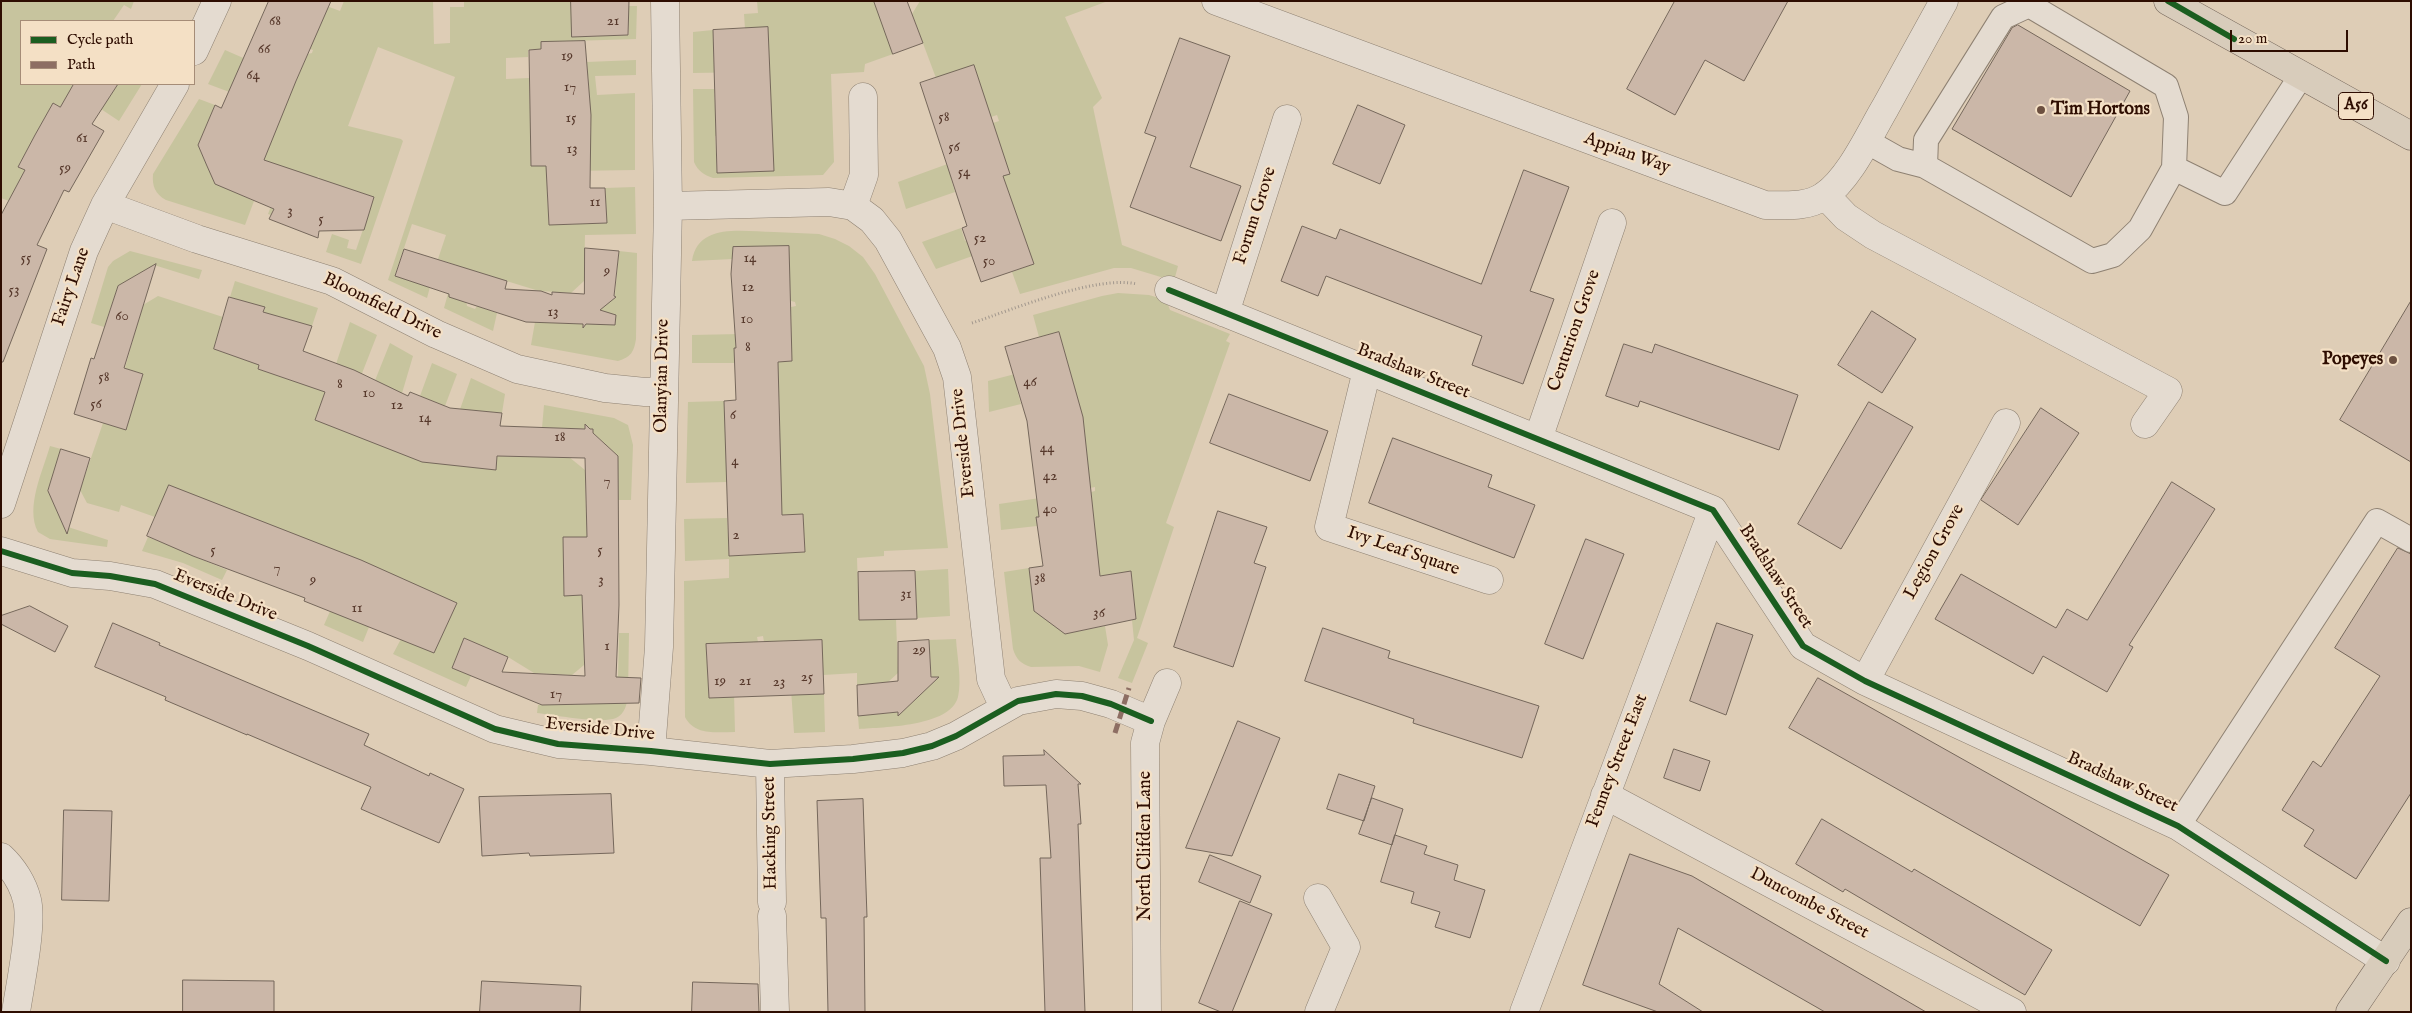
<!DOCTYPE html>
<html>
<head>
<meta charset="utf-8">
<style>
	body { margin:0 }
	#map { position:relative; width:2412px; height:1013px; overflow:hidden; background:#decdb6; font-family:"IM FELL English",serif }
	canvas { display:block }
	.frame { position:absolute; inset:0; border:2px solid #2e0d01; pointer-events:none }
	.legend { position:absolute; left:20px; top:20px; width:175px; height:65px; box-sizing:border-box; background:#f4e0c5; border:1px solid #a58c77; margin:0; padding:6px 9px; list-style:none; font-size:15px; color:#2e0d01 }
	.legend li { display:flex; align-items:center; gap:10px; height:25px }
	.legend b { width:25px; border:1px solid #a58c77 }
	.scale { position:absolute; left:2230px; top:30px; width:118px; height:22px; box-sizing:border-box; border:2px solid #2e0d01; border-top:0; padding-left:6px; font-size:15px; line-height:18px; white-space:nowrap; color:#2e0d01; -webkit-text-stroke:4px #f4e0c5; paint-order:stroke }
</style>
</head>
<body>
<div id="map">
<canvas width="2412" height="1013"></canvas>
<div class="frame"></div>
<ul class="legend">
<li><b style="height:6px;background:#1b5e20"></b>Cycle path</li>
<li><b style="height:6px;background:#8d6e63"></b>Path</li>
</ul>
<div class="scale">20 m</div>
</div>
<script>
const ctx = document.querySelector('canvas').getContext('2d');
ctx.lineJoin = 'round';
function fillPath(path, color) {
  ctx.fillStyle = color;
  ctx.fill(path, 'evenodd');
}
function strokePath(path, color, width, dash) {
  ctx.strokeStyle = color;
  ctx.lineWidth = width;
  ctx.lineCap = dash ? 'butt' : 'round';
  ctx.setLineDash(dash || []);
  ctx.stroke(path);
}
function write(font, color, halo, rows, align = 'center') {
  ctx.font = font + ' "IM FELL English",serif';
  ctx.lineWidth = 4.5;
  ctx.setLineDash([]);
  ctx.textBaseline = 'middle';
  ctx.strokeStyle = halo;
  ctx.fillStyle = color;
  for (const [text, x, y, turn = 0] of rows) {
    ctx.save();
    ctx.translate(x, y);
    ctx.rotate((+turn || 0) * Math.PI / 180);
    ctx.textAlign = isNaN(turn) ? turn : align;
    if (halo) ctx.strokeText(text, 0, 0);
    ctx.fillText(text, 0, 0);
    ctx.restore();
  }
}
const green = new Path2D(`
	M1 1H134L131 9 124 5 113 21H21V84H74L70 91 76 94 68 111 53 103 18 167 25 170 9 201 1 198Z
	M313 1 340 11 344 1H433L434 44 450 43V7H464V1H571L573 37 629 35 628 20 619 6H637L636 39 541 42V49L528 50V57L506 58V79L529 78 532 166H569L591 133V125H582L580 87H589L587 62 636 60V75L595 76 597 95 635 93V170L570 171V188L547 189 549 225 606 223 605 188 635 187 636 234 585 235 584 281 571 293 539 291 461 267 467 306 475 309 477 306 497 313 493 331 444 308 456 265 438 259 446 235 412 224 395 275 430 287 427 298 388 280 455 77 378 47 348 126 401 139 403 141 361 264 326 252 332 234 349 240 347 248 356 250 374 197 321 180 318 176 317 179 289 170 271 215 268 214 283 175 239 160 256 102 208 84 225 50 296 81 308 54 312 53 313 50 310 49Z
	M757 1H884L879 13 893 54 865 64 864 72 831 74 834 162 823 175 713 178C704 175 698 171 694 162L693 89H714L716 125 772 123 770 89 752 72 693 73V32L713 30 714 66 769 64 745 29 744 14 758 13ZM771 134 717 173 715 136Z
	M920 1H1108L1065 17 1102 98 1093 107 1122 245 1178 266 1174 281 1131 268H1114L1020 294 1012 272 1034 264 995 217 993 123 999 121 997 115 991 117 936 78 912 14Z
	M118 84H142L119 121 101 109Z
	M199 99 215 105 198 145 215 183 254 201 245 225 166 200C155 194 152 186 153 174Z
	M953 162 958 176 951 179 955 192 906 209 898 182Z
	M961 228 965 241 973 238 978 254 936 269 922 242Z
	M774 232 819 234 835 239 849 246 863 257 875 274 924 366 930 394 948 548 884 551V556L857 558 859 620 896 619 898 673 888 682 857 685V673L823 675 821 640 764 642 763 636 757 637 758 642 706 644 709 698H720L734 692 735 732C717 732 695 736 685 717L684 581 729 578V559L685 561 684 519 727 518 729 556 805 552 803 514 761 516 727 482 686 483 688 402 724 401 727 435 780 433 779 397 761 398 760 362 792 361 791 307 796 306 795 302 791 301 788 246 733 247V259L692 261C698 222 743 232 774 232Z
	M130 251 202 270 199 279 154 265 118 286 104 327 91 323 108 267 113 261Z
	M619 251 637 253 636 339C634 352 631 357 618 361L531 345 535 322 584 324 615 295Z
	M235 281 318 308 312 326 276 316 258 369 293 381 299 363 332 376 315 420 451 435 471 378 505 394 502 413 468 410 462 466 495 470 497 456 569 457 585 470 586 516 589 537H563L564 595H583L584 665 572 675 534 673 508 657 464 638 452 668 471 676 466 687 393 654 401 639 456 603 423 588 369 627 363 642 324 625 345 577 214 503 193 556 227 570 222 580 183 563 142 551 148 537 183 551 155 517 121 505 119 512 87 503 80 490 103 423 126 430 143 374 125 368 143 305 158 296 223 317 214 349 248 361 265 308 230 297Z
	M1118 293 1149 295 1166 300 1170 310 1230 334 1226 341 1230 343 1166 523 1174 527 1137 638 1148 643 1132 683 1118 678 1134 640 1132 620 1136 619 1131 572 1098 576 1091 492 1095 491V487L1090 488 1052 396 1075 389 1059 332 1039 337 1033 315 1102 296Z
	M350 322 377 335 359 381 336 364Z
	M740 334 741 348 734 349V363H692V335Z
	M390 343 413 356 400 400 372 388Z
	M432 363 457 374 445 406 420 396Z
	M1019 373 1024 388 1017 390 1021 404 989 412 988 381Z
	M544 405 614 418 628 425 633 445 631 500H618V456L589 429 542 428Z
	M50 446 61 449 48 491 65 526 108 540 107 547 50 539 38 532C25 507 43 471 50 446Z
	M1040 498 1043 517 1037 526 1001 530 999 504Z
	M1029 568 1065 634 1105 626 1108 645 1100 672 1079 666 1031 667C1021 664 1016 659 1013 649L1004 572Z
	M948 569 950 616 917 618 915 571Z
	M619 633H629L628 695C627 704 625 714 616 718 602 724 554 715 537 713L538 705 586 704 618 676Z
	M956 639C957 656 962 680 958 697 950 727 883 727 859 729L858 716 901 712 932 682 929 640Z
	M809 688 810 695 824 694 825 732 794 733 791 689Z`);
const building = new Path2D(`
	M269 1H331L296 81 264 160 374 197 364 230 319 231 318 238 269 219 274 209 215 184 207 166 198 145 215 105 221 108Z
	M571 1H629L628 35 572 37Z
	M874 1H907L923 43 893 54Z
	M1675 1H1788L1744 81 1705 60 1675 115 1627 89Z
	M2018 25 2130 91 2071 197 1952 129 2012 28Z
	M768 27 774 171 717 173 713 30Z
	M1180 38 1230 56 1190 167 1241 186 1221 241 1130 207 1156 137 1145 133Z
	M585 41 591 115 590 188H605L607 223 549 225 546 166H531L529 50 541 49V42Z
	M974 65 1010 174 1003 176 1034 264 981 282 962 228 967 226 920 83Z
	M74 84H118L92 124 104 131 69 192 64 190 37 245 47 249 3 362H1V215L25 170 18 167 35 135 53 103 60 107Z
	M1358 105 1405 125 1380 184 1333 164Z
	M1524 170 1569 187 1530 291 1554 299 1523 384 1472 365 1482 336 1326 276 1318 296 1281 281 1302 226 1336 239 1340 229 1481 284Z
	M789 246 792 361 778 362 782 515 803 514 805 552 729 556 724 401 736 400 734 348H736L731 274 733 247Z
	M585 248 619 251 614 296 616 297 600 310 616 315 615 325 586 324 583 328V324L526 322 449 297V294L395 276 404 249 507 281 505 289 541 291 552 295V292L584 294Z
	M156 264 124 368 143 374 126 430 74 414 91 358 94 359 118 286Z
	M229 297 265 307 263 312 312 326 303 351 354 370 408 396 410 392 450 408 502 413 500 426 585 429V424L590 429H593V433L618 456 619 605 616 677 641 678 639 703 542 705 452 668 464 638 508 657 502 672 585 676 582 595 564 596 563 537H587L585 458 497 456 496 470 422 462 315 420 325 392 258 369 259 365 214 349Z
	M2411 301V462L2340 420Z
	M1872 311 1916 339 1882 393 1838 365Z
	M1059 332 1083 417 1100 576 1131 571 1136 619 1065 634 1034 611 1029 568 1043 566 1036 517H1039L1027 421 1005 347Z
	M1624 344 1652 353 1655 344 1798 395 1779 450 1640 401 1638 407 1606 396Z
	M1229 394 1328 431 1310 481 1210 443Z
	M1869 402 1913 427 1841 549 1798 524Z
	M2041 408 2079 433 2018 525 1981 500Z
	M1393 438 1492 475 1488 487 1535 505 1514 558 1369 503Z
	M61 449 90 458 67 534 48 491Z
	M2172 482 2215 509 2129 645 2133 647 2107 692 2043 656 2033 674 1935 619 1961 574 2056 628 2067 609 2087 620Z
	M169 485 361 560 457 603 434 653 304 601 305 598 193 556 147 536Z
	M1218 511 1267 527 1254 563 1266 567 1233 667 1174 647Z
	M1586 539 1624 554 1583 659 1545 644Z
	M2398 548 2411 554V793L2356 879 2304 846 2314 830 2282 810 2313 761 2321 767 2380 676 2335 648Z
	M915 571 917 619 859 620 858 572Z
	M30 606 68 626 55 652 1 624V616Z
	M113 623 160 643 159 645 369 734 364 745 429 776 430 773 464 789 439 843 361 809 371 787 247 734V735L165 700 166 697 95 667Z
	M1717 623 1753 635 1726 715 1690 701Z
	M1323 628 1390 651 1388 658 1539 706 1522 758 1413 723 1414 719 1305 681Z
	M822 640 824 694 709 698 706 644Z
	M929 640 931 677H939L898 716V712L858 716 857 685 898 681V642Z
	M1818 678 2169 875 2140 926 1789 728Z
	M1238 721 1280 738 1232 856 1186 848Z
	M1674 749 1710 761 1700 791 1664 778Z
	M1044 750 1081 784H1078L1081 824H1078L1085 1012H1045L1040 858H1051L1046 785 1004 786 1003 756 1044 755Z
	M1339 774 1375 786 1364 821 1327 809Z
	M611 794 614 853 530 856 529 853 482 856 479 797Z
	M1372 798 1403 809 1392 845 1359 834Z
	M863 799 867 917H864L865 1012H828L826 918H821L817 801Z
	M64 810 112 811 109 901 62 900Z
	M1822 819 1912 872 1914 869 2052 950 2025 995 1845 889 1843 892 1796 864Z
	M1395 835 1427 846 1424 854 1458 865 1454 880 1485 890 1470 938 1435 927 1440 912 1411 903 1414 892 1381 882Z
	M1630 854 1692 876 1926 1012H1825L1678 928 1659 984 1703 1012H1658L1583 985Z
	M1210 855 1261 876 1250 903 1199 882Z
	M1240 901 1272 914 1232 1012H1221L1199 1003Z
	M183 980 274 981V1012H183Z
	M482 981 581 986 580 1012H480Z
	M693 982 758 984 759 1012H692Z`);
const path = new Path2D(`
	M972 323C1014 309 1096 275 1137 284`);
const service = new Path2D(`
	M2029 5 2166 86 2176 117 2174 168 2140 229 2113 255 2092 261 1925 166 1926 140 2003 17Z
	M1866 141 1898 159 1925 166
	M2174 168 2225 193 2301 76
	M2178 826 2377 521 2411 540`);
const minor = new Path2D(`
	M1216 1 1765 205C1786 205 1806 208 1824 196 1850 178 1869 135 1885 108 1905 72 1924 37 1944 1
	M194 51 217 1
	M1825 195 1846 217 1873 235 2168 391 2145 424
	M105 205 197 239 332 281 436 334 517 369 605 388 645 392 663 391
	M668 206 829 202 853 206 872 220 888 240 947 348 957 377 991 679 1004 707
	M853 206 864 175 863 97
	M1169 290 1713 510 1803 646 1865 681 2178 826 2386 961
	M1225 313 1287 119
	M1367 370 1329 527 1489 580
	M1538 439 1612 223
	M1 504 84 251 105 205 175 84
	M1 551 72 573 110 576 155 584 308 646 495 729 558 744 651 751 770 764 853 759 903 753 932 746 956 736 1018 701 1056 694 1082 696 1111 704 1151 721
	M1865 681 2006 423
	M651 751 659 647 668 206 665 1
	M770 764 772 902
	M1605 795 2012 1012
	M1 857C13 868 23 884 27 900 33 924 20 985 16 1012
	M1318 898 1346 947 1319 1012
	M772 916 775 1012
	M1147 1012 1145 743 1151 721 1167 683
	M1524 1012 1713 510`);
const trunk = new Path2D(`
	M2168 1 2411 136
	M2350 1012 2411 922`);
const quiet = new Path2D(`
	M1115 733 1129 688`);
const cycleway = new Path2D(`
	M2168 1 2234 39
	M1169 290 1713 510 1803 646 1865 681 2178 826 2386 961
	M1 551 72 573 110 576 155 584 308 646 495 729 558 744 651 751 770 764 853 759 903 753 932 746 956 736 1018 701 1056 694 1082 696 1111 704 1151 721`);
const markers = [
	[2041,110,5,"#6c5040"],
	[2393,360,5,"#6c5040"]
];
const numberNames = [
	["68",275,22],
	["21",613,22],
	["66",264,50],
	["19",567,57],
	["64",253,76],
	["17",570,88],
	["58",944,118],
	["15",571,119],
	["61",82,139],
	["56",954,148],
	["13",572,150],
	["59",65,169],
	["54",964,173],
	["11",595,203],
	["3",290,212],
	["5",321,220],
	["52",980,239],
	["55",26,259],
	["14",750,259],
	["50",989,262],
	["9",607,272],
	["12",748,288],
	["53",14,291],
	["13",553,313],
	["60",122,317],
	["10",747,320],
	["8",748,348],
	["58",104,378],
	["46",1030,383],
	["8",340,385],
	["10",369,394],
	["56",96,405],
	["12",397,406],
	["6",733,416],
	["14",425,419],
	["18",560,438],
	["44",1047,449],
	["4",735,462],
	["42",1050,477],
	["7",607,482],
	["40",1050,510],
	["2",736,536],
	["5",213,551],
	["5",600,551],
	["7",277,569],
	["38",1040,579],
	["9",313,581],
	["3",601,581],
	["31",906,595],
	["11",357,609],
	["36",1099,614],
	["1",607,647],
	["29",919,651],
	["25",807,678],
	["19",720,682],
	["21",745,682],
	["23",779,683],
	["17",556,695]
];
const shields = [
	[2356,106,35]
];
const shieldNames = [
	["A56",2356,106]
];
const poiNames = [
	["Tim Hortons",2051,110],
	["Popeyes",2383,360,"right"]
];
const streetNames = [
	["Appian Way",1627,154,20],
	["Forum Grove",1256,216,-72],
	["Fairy Lane",72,287,-71],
	["Bloomfield Drive",382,307,26],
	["Centurion Grove",1575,331,-71],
	["Bradshaw Street",1413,372,22],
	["Olanyian Drive",663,376,-89],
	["Everside Drive",964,443,-96],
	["Ivy Leaf Square",1403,552,19],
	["Legion Grove",1935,552,-61],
	["Bradshaw Street",1775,577,57],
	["Everside Drive",225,596,22],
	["Everside Drive",600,730,6],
	["Fenney Street East",1618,761,-69],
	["Bradshaw Street",2122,783,25],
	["Hacking Street",771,833,-91],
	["North Clifden Lane",1146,846,-90],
	["Duncombe Street",1809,904,28]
];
fillPath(green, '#c7c49e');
fillPath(building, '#cbb7a8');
strokePath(building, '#75675b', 1);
strokePath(service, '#8e8172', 26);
strokePath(minor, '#8e8172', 29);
strokePath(trunk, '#75675b', 29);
strokePath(path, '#a1978d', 3, [1, 2.5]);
strokePath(service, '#e4dbd0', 24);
strokePath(minor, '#e4dbd0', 28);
strokePath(trunk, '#d8ccbb', 28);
strokePath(quiet, '#8d6e63', 5, [10, 5]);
strokePath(cycleway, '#1b5e20', 6);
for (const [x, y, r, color] of markers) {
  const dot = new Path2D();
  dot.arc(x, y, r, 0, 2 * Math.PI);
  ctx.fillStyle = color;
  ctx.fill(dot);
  strokePath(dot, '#f4e0c5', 2);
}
write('15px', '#57392c', null, numberNames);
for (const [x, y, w] of shields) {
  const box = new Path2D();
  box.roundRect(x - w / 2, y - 13.5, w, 27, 4);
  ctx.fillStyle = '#f4e0c5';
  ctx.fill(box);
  strokePath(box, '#2e0d01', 1);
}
write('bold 16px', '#2e0d01', null, shieldNames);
write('bold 18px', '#2e0d01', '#f4e0c5', poiNames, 'left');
write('18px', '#2e0d01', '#f4e0c5', streetNames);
</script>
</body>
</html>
